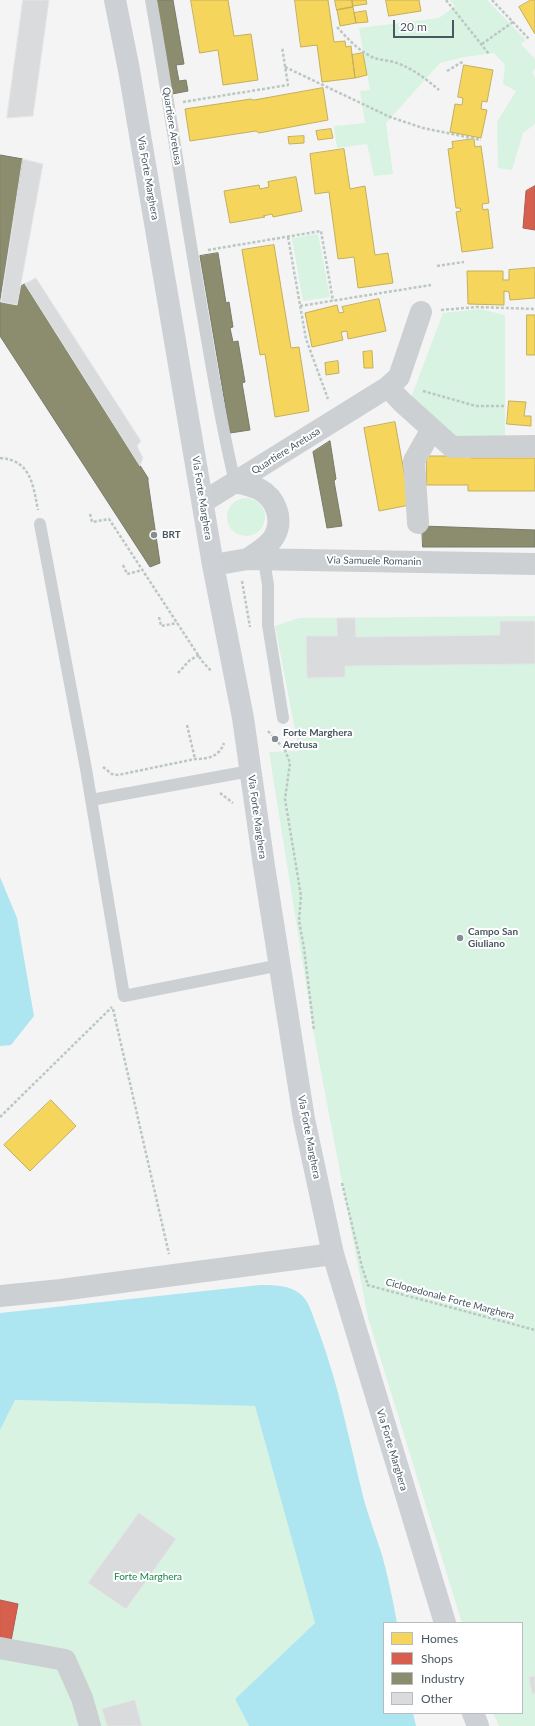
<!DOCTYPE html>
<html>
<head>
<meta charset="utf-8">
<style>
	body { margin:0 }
	#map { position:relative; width:535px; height:1726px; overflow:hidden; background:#f4f4f4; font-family:Lato,sans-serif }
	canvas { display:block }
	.legend { position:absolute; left:383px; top:1622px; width:140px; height:92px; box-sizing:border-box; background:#fff; border:1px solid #b6bcc0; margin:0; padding:5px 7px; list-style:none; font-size:12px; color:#495761 }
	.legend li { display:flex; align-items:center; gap:8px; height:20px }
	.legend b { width:20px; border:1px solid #b6bcc0 }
	.scale { position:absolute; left:393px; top:20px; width:61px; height:18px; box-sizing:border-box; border:2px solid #495761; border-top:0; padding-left:5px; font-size:12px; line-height:14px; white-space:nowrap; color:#495761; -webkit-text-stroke:3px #fff; paint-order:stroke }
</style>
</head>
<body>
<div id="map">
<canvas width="535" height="1726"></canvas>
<ul class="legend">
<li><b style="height:11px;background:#f6d55c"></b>Homes</li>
<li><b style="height:11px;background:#d6604d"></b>Shops</li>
<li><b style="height:11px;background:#8c8c6e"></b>Industry</li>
<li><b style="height:11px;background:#dadbdc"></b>Other</li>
</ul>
<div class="scale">20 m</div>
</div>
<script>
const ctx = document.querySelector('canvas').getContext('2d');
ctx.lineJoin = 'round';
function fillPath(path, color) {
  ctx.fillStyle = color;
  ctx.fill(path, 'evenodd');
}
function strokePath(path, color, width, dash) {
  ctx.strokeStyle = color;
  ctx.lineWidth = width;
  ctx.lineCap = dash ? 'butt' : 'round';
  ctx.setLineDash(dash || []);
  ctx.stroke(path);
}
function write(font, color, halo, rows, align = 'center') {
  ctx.font = font + ' Lato,sans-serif';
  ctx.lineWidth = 4;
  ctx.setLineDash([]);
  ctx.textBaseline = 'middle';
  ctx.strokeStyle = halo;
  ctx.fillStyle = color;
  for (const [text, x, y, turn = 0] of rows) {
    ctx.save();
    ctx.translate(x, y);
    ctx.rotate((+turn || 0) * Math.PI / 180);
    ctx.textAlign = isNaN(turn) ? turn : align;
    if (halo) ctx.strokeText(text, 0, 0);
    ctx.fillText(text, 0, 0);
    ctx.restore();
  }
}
const green = new Path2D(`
	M450 0H487L526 40 521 44 535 59V69L532 72 535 77V124L523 133 512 170 498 168 497 122 516 91 503 84 505 65 494 53 464 57 440 63 386 123 393 174 374 176 367 144 337 148 334 126 365 123 360 91 370 90 359 28 439 18 455 6Z
	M318 234 330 297 303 301 292 238Z
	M480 309 505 315V442L456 443 409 403 443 313Z
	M227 517a19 19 0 1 1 38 0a19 19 0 1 1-38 0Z
	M535 616V1726H499L493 1713H522V1623H462L368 1318 316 1046 269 752 299 751 275 626 299 618Z
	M15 1400 255 1406 315 1623 235 1699 249 1726H0V1430Z`);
const water = new Path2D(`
	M0 877 17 918 34 1016 11 1045 0 1046Z
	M260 1285C275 1285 295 1285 305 1299 312 1309 314 1321 319 1332 339 1386 350 1444 364 1500 369 1518 376 1536 382 1555 388 1577 393 1600 397 1623H384V1713H413L416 1726H249L235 1699 315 1623 255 1406 15 1400 0 1430V1313Z`);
const homes = new Path2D(`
	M191 0H228L234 36 251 34 258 80 223 85 218 50 200 53Z
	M295 0H328L334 42 345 41 346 47 351 46 355 78 322 82 317 45 301 47Z
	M335 0H352L353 7 337 10Z
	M352 0H366L367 4 353 6Z
	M386 0H419L421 11 389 16Z
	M531 0H535V34L519 7Z
	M353 7 356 23 340 26 337 10Z
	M366 11 368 22 356 23 354 13Z
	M363 53 367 75 355 78 352 55Z
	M464 65 493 70 487 102 482 101 481 109 487 110 481 138 450 132 455 104 462 105 463 98 458 97Z
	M323 88 328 120 259 133 256 131 190 141 185 109 251 99 253 100Z
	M331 129 333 138 318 140 316 131Z
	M304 136V143L289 144 288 137Z
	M474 139 475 147 481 146 489 203 482 204 483 210 488 209 493 248 462 252 456 212 461 211 460 208H456L448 149 453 148 452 142Z
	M344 149 350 189 365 186 375 255 388 253 393 283 358 288 354 257 338 259 329 192 315 194 310 154Z
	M296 177 302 211 273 217 272 214 263 216 265 217 230 223 224 191 259 185 260 189 269 187 268 182Z
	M274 245 291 348 299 347 309 411 275 417 265 354 260 355 242 250Z
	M535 268V298L510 300 509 292 504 291V305L468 304 467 271H503V280H509V270Z
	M379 299 386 331 348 339 347 331 341 332 343 340 312 347 305 313 337 305 339 313 344 312 342 307Z
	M527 315H535V355H527Z
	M372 351 373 368H364L363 352Z
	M338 361 339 373 326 375 325 363Z
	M509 401 526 402 524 416H531V426L507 424Z
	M395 422 410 505 379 511 364 428Z
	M427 456H471V458H535V491H468V485H427Z
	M51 1100 76 1126 30 1171 4 1145Z`);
const shops = new Path2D(`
	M535 186V230L523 228 526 191Z
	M0 1600 18 1604 11 1641 0 1639Z`);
const industry = new Path2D(`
	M156 0H173L184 64 176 65 179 81 186 80 188 91 172 94Z
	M0 155 23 159 0 300Z
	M218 253 226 303 229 302 233 327 230 328 233 342 238 341 245 382 242 383 250 430 230 433 200 256Z
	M25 284 148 478V482L160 563 150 567 0 336V302L17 305 20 287Z
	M330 441 336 479 334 481 342 526 327 528 313 452Z
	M422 526 535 530V547H423Z`);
const building = new Path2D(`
	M23 0H49L33 116 7 118Z
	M23 159 43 164 17 305 1 302Z
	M36 278 141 441 137 446 143 458 140 466 32 295 25 284Z
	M337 618H355L356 637 500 635V621H535V664L345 666V677L307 678 306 636H337Z
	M139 1513 176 1539 126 1609 88 1583Z
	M535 1676V1693L532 1694 529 1677Z
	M135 1700 142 1726H107L102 1709Z`);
const path = new Path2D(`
	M446 0 489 54
	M492 0 529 39
	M337 27C347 38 357 49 370 56 377 60 386 60 394 62 412 68 425 78 439 90
	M482 44 513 22
	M285 67 390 117 423 128 481 140
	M447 71 464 61
	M183 102 288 85 282 47
	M288 237 306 339 328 399
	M208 250 321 231 333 301
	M437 266 464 262
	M300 306 431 285
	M441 310 477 307 535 309
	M423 391 476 406H506
	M0 458C31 460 33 485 38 510
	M90 514 92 522 109 519 202 661 212 672
	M123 565 127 574 143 570
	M242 581 250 627
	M159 617 161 626 177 623
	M178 673 190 660 199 655
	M187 725 195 759
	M268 731 285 750 290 763 285 799 301 896 299 921 304 948 314 1031
	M103 767 112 774 118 775 195 759C208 759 219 757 224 743
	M220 793 233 803
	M113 1009 169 1254
	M0 1117 112 1007
	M342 1183 362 1267 368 1285
	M367 1285 535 1330`);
const lane = new Path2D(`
	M151 0C170 107 185 215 204 322 213 376 222 429 235 482
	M40 524 86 769 124 996 280 965
	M264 560 268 585V625L283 718
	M91 800 250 771`);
const street = new Path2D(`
	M388 387 402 402 452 447 535 446
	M235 482C243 484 252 486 259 489 276 498 284 520 274 537 268 547 257 552 248 559
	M203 502 388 387 399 377 421 312
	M418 523 414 461 432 429
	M213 565 248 559 535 564
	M0 1296 61 1290 333 1254
	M0 1648 65 1660 82 1698 90 1726`);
const secondary = new Path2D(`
	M115 0 129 70 213 565 243 718 264 866 304 1119 333 1254 445 1623
	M473 1713 478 1726`);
const markers = [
	[154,535,4,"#858e94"],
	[275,739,4,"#858e94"],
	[460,938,4,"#858e94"]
];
const streetNames = [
	["Quartiere Aretusa",172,126,81],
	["Via Forte Marghera",148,178,80],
	["Quartiere Aretusa",286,451,-32],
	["Via Forte Marghera",202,498,81],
	["Via Samuele Romanin",374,561,1],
	["Via Forte Marghera",257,817,82],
	["Via Forte Marghera",309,1137,79],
	["Ciclopedonale Forte Marghera",450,1299,15],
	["Via Forte Marghera",392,1450,73]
];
const poiNames = [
	["BRT",162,535],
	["Forte Marghera",283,733],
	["Aretusa",283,745],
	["Campo San",468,932],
	["Giuliano",468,944]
];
const parkNames = [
	["Forte Marghera",148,1577]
];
fillPath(green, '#d8f3e1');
fillPath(water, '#ade6f0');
fillPath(homes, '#f6d55c');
strokePath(homes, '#c2af5e', 1);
fillPath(shops, '#d6604d');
strokePath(shops, '#ac5d53', 1);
fillPath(industry, '#8c8c6e');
strokePath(industry, '#787c6a', 1);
fillPath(building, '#dadbdc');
strokePath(building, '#e5e6e7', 1);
strokePath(path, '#bbc7c3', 2.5, [3, 2]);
strokePath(lane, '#cdd0d2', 12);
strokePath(street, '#cdd0d2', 22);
strokePath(secondary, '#cdd0d4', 22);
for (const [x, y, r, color] of markers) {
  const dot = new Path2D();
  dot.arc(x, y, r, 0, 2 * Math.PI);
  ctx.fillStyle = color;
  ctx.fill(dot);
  strokePath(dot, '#fff', 1.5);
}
write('10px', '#495761', '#fff', streetNames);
write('bold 10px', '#495761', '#fff', poiNames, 'left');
write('10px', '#158749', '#fff', parkNames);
</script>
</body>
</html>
